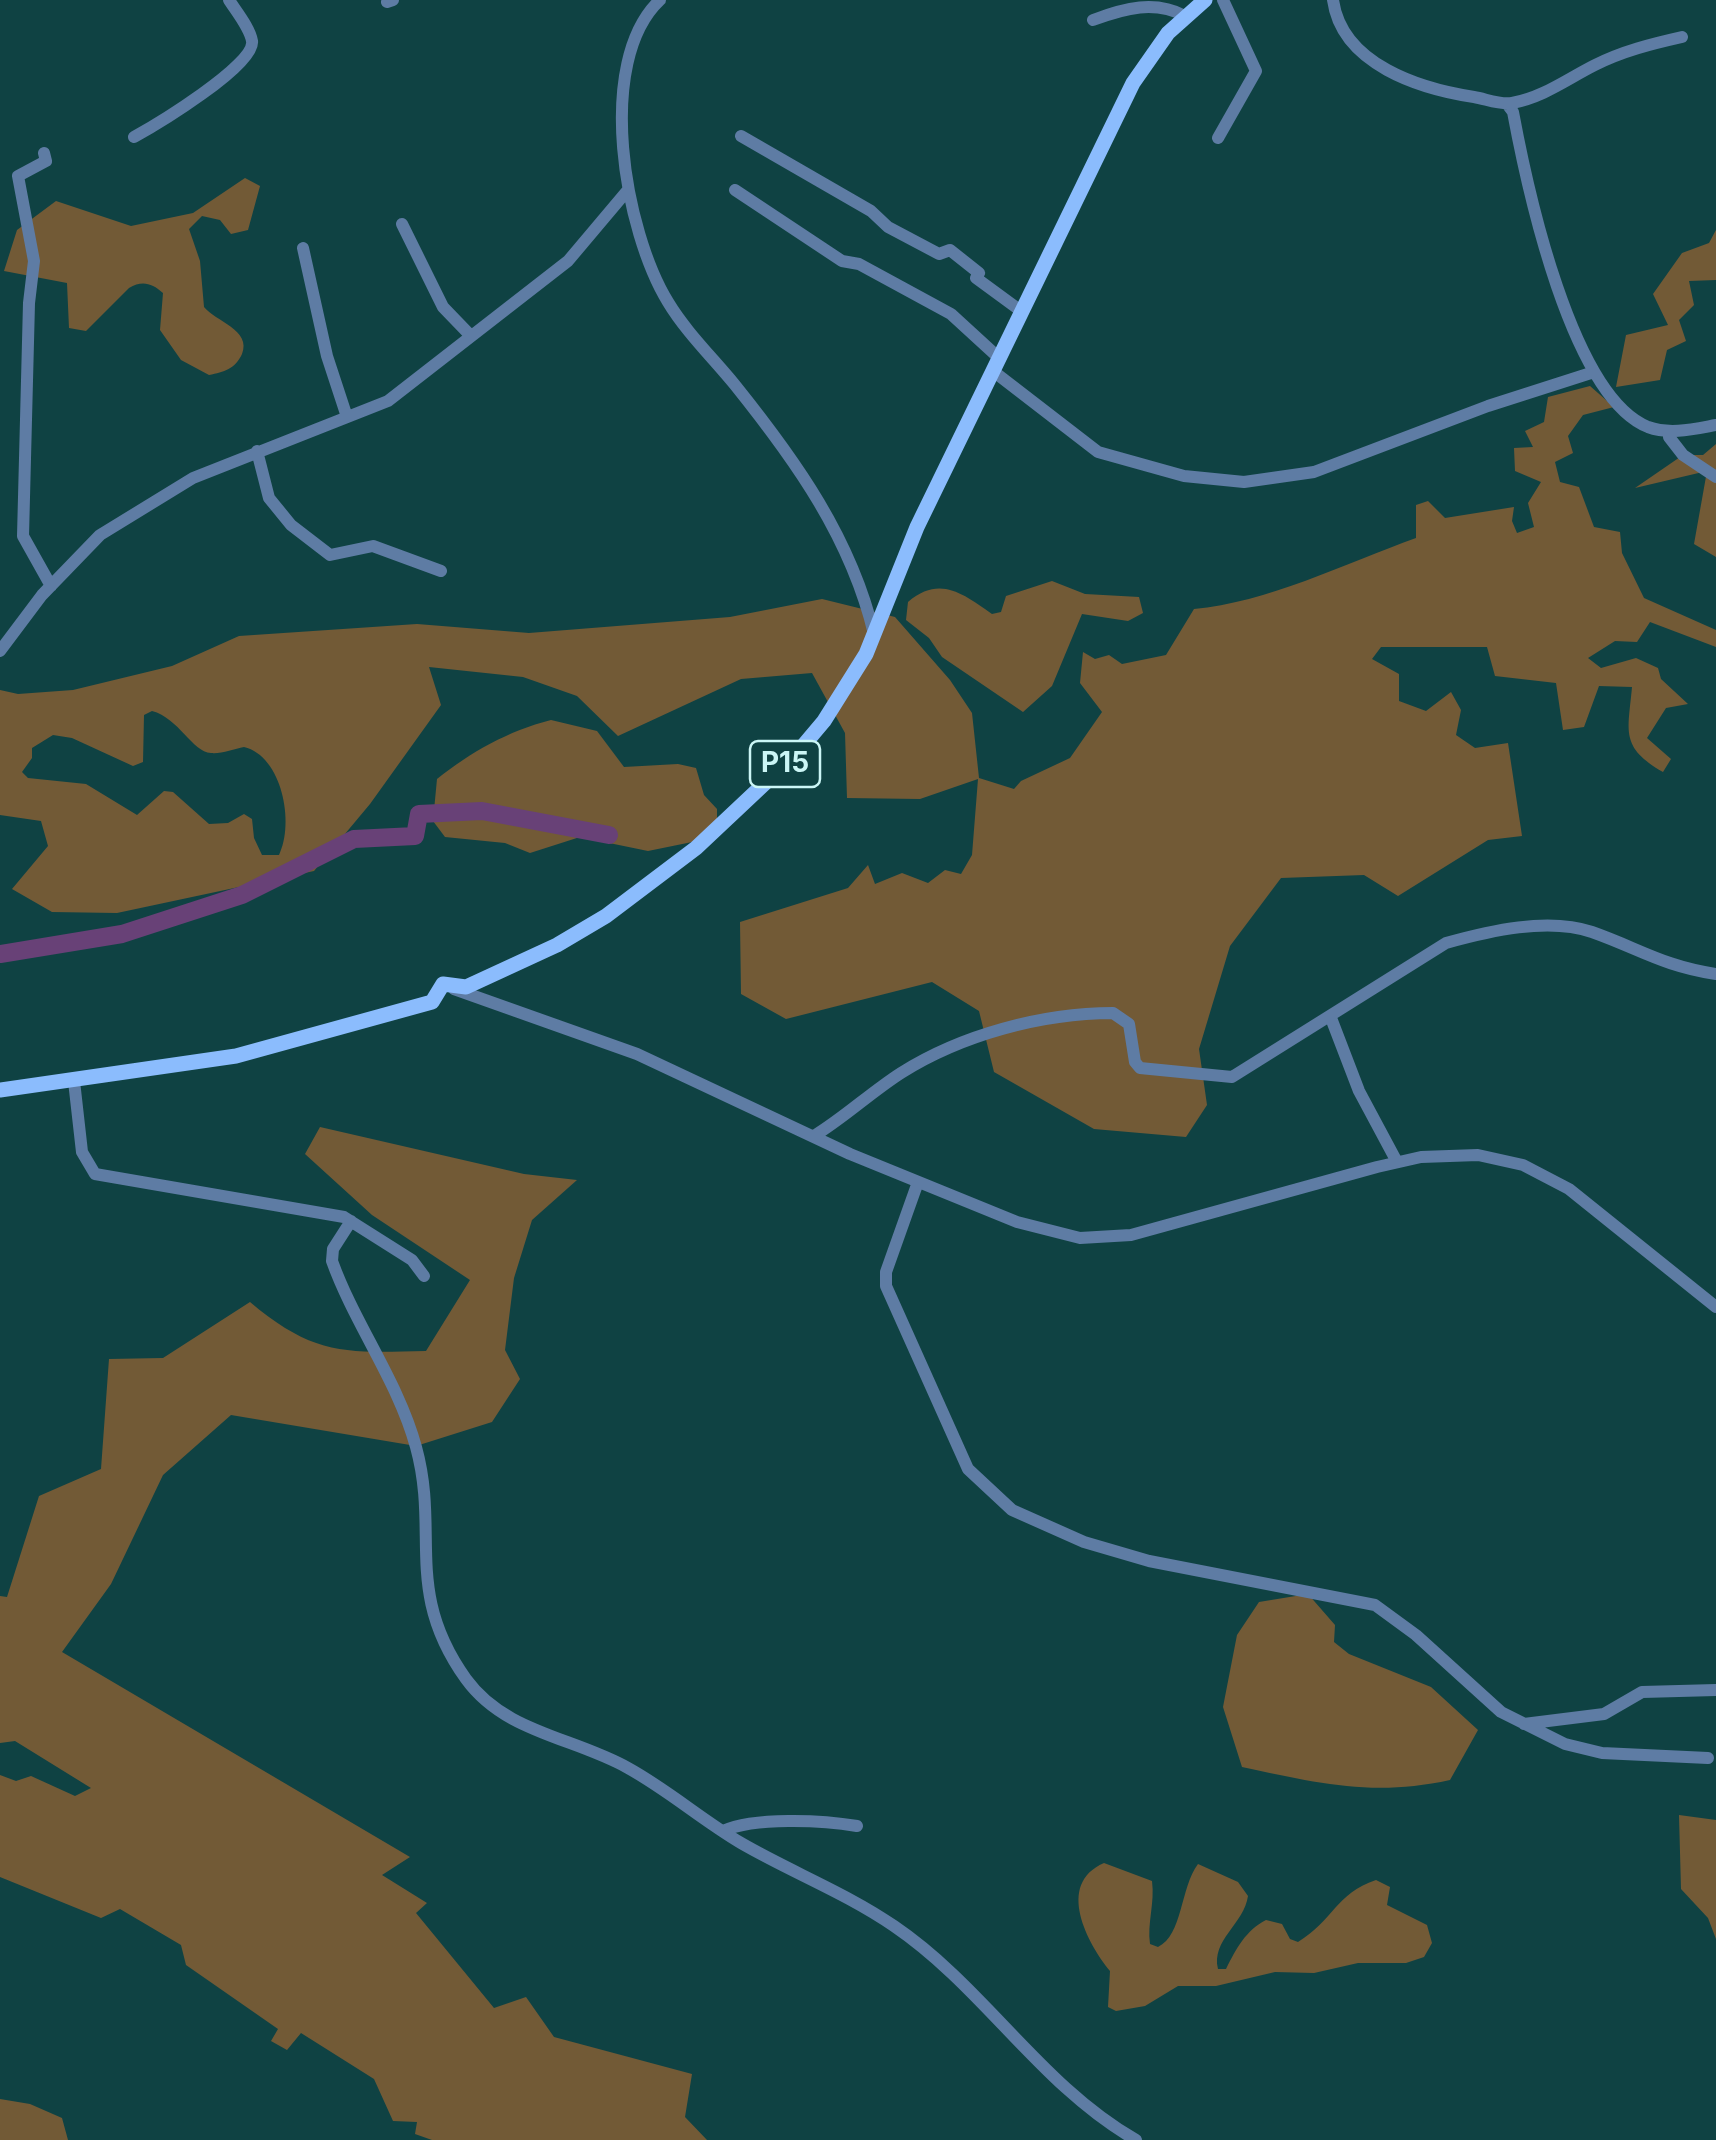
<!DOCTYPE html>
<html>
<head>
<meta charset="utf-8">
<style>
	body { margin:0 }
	canvas { display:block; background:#0f4243 }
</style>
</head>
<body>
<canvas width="1716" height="2140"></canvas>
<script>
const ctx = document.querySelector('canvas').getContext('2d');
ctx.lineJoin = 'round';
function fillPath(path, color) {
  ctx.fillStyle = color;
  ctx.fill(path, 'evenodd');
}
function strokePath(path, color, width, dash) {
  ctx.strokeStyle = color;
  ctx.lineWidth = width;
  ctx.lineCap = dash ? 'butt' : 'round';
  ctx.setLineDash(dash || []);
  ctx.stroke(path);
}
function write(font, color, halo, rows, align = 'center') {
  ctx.font = font + ' Inter,sans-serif';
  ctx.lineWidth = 9;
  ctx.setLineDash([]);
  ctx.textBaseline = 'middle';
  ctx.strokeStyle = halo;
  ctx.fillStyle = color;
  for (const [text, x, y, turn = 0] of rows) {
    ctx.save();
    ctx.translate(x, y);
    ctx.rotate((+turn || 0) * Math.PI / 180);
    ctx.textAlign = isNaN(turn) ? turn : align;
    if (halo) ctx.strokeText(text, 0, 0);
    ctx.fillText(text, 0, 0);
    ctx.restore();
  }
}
const green = new Path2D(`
	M245 178 260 186 248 230 231 234 220 220 202 216 189 229 200 261 204 307C215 321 252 330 242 354 235 369 224 372 209 375L181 360 160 330 163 293C152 283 142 280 129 288L86 331 69 328 67 283 4 271 17 230 56 201 131 226 193 213Z
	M1716 230V280L1689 281 1694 305 1679 320 1686 341 1667 350 1660 380 1616 387 1626 335 1668 325 1653 294 1682 253 1709 243Z
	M1590 386 1614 407 1583 415 1568 436 1573 453 1555 462 1560 482 1579 487 1594 527 1620 532 1622 553 1644 598 1716 630V647L1650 622 1637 642 1615 641 1588 658 1601 668 1636 658 1658 668 1661 679 1688 704 1666 708 1647 738 1671 759 1663 772C1620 747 1628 732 1632 687L1599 686 1584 727 1563 730 1556 683 1495 676 1487 647H1381L1372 659 1399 674V701L1426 711 1451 692 1461 710 1456 735 1475 748 1508 743 1522 836 1488 840 1398 896 1364 875 1281 878 1230 946 1199 1049 1207 1105 1186 1137 1094 1129 994 1072 979 1011 932 982 786 1019 741 994 740 922 848 888 868 865 875 884 902 873 928 883 945 870 961 874 972 855 978 779 920 799 847 798 845 733 812 673 741 679 618 736 577 696 523 677 429 667 441 705 370 804 314 871 117 913 52 912 12 889 48 846 41 821 0 815V690L18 694 73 690 172 666 239 636 417 624 529 633 730 617 822 599 895 617 950 680 972 713 979 778 1014 789 1021 781 1070 758 1102 712 1080 683 1083 652 1095 659 1109 655 1122 664 1166 655 1194 609C1265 603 1347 563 1416 538V505L1428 501 1445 518 1514 507 1512 521 1517 533 1534 527 1528 503 1541 482 1515 471 1514 448 1533 447 1525 431 1544 422 1548 397ZM152 711C179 718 192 752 211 753 221 754 234 749 244 747 282 756 295 823 279 855H262L254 838 252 819 244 814 228 823 209 824 173 792 164 791 137 815 86 784 28 778 22 772 32 758V748L53 735 72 738 133 766 143 762 144 715Z
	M1716 444V557L1694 544 1707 471 1635 488 1683 455H1703Z
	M1052 581 1085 594 1139 597 1143 613 1128 621 1082 614 1052 686 1023 712 942 657 929 638 906 620 908 602C940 575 963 594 992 614L1001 612 1006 596Z
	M551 720 597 731 624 767 678 764 696 768 704 795 717 809V820L697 841 648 851 580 837 530 853 505 843 445 837 433 821 437 779C471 752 508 731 551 720Z
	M320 1127 524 1174 577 1180 532 1220 514 1278 505 1350 520 1379 492 1422 416 1446 231 1415 163 1475 111 1584 62 1652 410 1857 382 1875 427 1903 416 1913 494 2008 526 1997 554 2037 692 2074 685 2117 707 2140H432L415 2134 417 2122 393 2121 374 2079 301 2033 287 2050 271 2041 278 2029 186 1965 181 1945 120 1909 101 1918 0 1877V1775L16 1781 31 1776 75 1796 91 1788 15 1741 0 1743V1596L7 1597 39 1496 101 1469 109 1359 163 1358 250 1302C314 1356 346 1353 426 1351L470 1280 372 1215 305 1154Z
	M1308 1594 1335 1625 1334 1642 1349 1654 1431 1687 1478 1730 1450 1780C1373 1797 1317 1783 1242 1767L1223 1707 1237 1635 1259 1602Z
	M1679 1815 1716 1820V1939L1708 1918 1681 1889Z
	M1104 1863 1152 1881C1155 1903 1147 1923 1150 1944L1158 1947C1183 1935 1180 1888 1198 1864L1238 1882 1248 1896C1244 1924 1211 1940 1218 1969H1226C1236 1949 1246 1930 1266 1920L1282 1924 1290 1939 1298 1942C1334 1920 1335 1894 1376 1880L1390 1887 1387 1905 1427 1925 1432 1943 1424 1957 1406 1963H1358L1314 1973 1275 1972 1216 1986H1178L1145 2006 1116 2011 1108 2007 1110 1971C1088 1944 1055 1884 1104 1863Z
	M0 2099 30 2104 62 2118 68 2140H0Z`);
const river = new Path2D(`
	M0 954 122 934 242 895 354 839 415 836 419 814 482 811 609 835`);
const minor = new Path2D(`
	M660 0C594 62 625 232 668 302 686 332 713 358 735 385 796 461 851 538 874 634
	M1333 0C1342 65 1421 89 1474 97 1486 99 1500 105 1512 103 1544 97 1567 79 1595 65 1623 51 1651 44 1682 37
	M387 2 393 0
	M1093 20C1125 8 1155 0 1185 16
	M1507 104 1513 112C1527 187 1571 396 1648 427 1670 435 1694 429 1716 425
	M741 136 871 211 888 227 939 254 950 250 979 273 976 278 1021 311
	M134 137C154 126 256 65 252 41 250 28 236 11 229 0
	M1218 138 1256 71 1223 0
	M44 153 46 161 18 176 34 261 29 303 23 536 51 586
	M735 190 842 261 859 264 951 314 999 358
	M402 224 443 307 470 335
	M303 248 327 356 347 417
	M993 371 1098 452 1184 476 1244 482 1314 472 1488 406 1594 372
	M1670 431 1669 437 1683 455 1716 477
	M257 451 269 498 291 525 330 555 373 546 441 571
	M0 651 42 595 100 535 193 478 388 401 568 261 627 191
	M454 989 637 1054 850 1154 1017 1222 1080 1238 1131 1235 1377 1167 1421 1157 1478 1155 1523 1165 1569 1189 1716 1307
	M1331 1018 1359 1091 1397 1162
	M74 1081 82 1152 95 1174 344 1217 412 1260 424 1276
	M814 1136C845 1117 870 1093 901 1073 961 1035 1042 1013 1113 1013L1129 1024 1135 1062 1140 1068 1232 1077 1446 943C1489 931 1548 917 1592 932 1640 949 1663 966 1716 974
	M918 1182 886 1272V1286L968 1469 1012 1510 1084 1542 1149 1561 1375 1605 1416 1635 1501 1712 1565 1744 1602 1753 1708 1758
	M351 1221 333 1249 332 1261C355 1325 398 1381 416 1447 440 1534 403 1591 466 1679 505 1733 573 1737 628 1768 668 1790 702 1820 741 1843 791 1872 846 1893 894 1926 985 1988 1040 2085 1136 2140
	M1524 1724 1604 1714 1642 1692 1716 1690
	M723 1831C754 1817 822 1820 857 1826`);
const major = new Path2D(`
	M0 1090 236 1056 432 1002 443 984 466 987 557 945 606 916 696 848 797 753 824 721 866 654 917 527 1133 83 1168 33 1205 0`);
const shields = [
	[785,764,70]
];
const shieldNames = [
	["P15",785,764]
];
fillPath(green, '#725a36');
strokePath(river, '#684177', 18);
strokePath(minor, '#5e7ca4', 12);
strokePath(major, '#8bbcfd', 15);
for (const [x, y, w] of shields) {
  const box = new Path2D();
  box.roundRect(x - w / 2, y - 23, w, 46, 8);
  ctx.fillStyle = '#0f4243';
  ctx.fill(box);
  strokePath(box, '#cbf6f6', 2.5);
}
write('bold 28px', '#cbf6f6', null, shieldNames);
</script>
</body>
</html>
